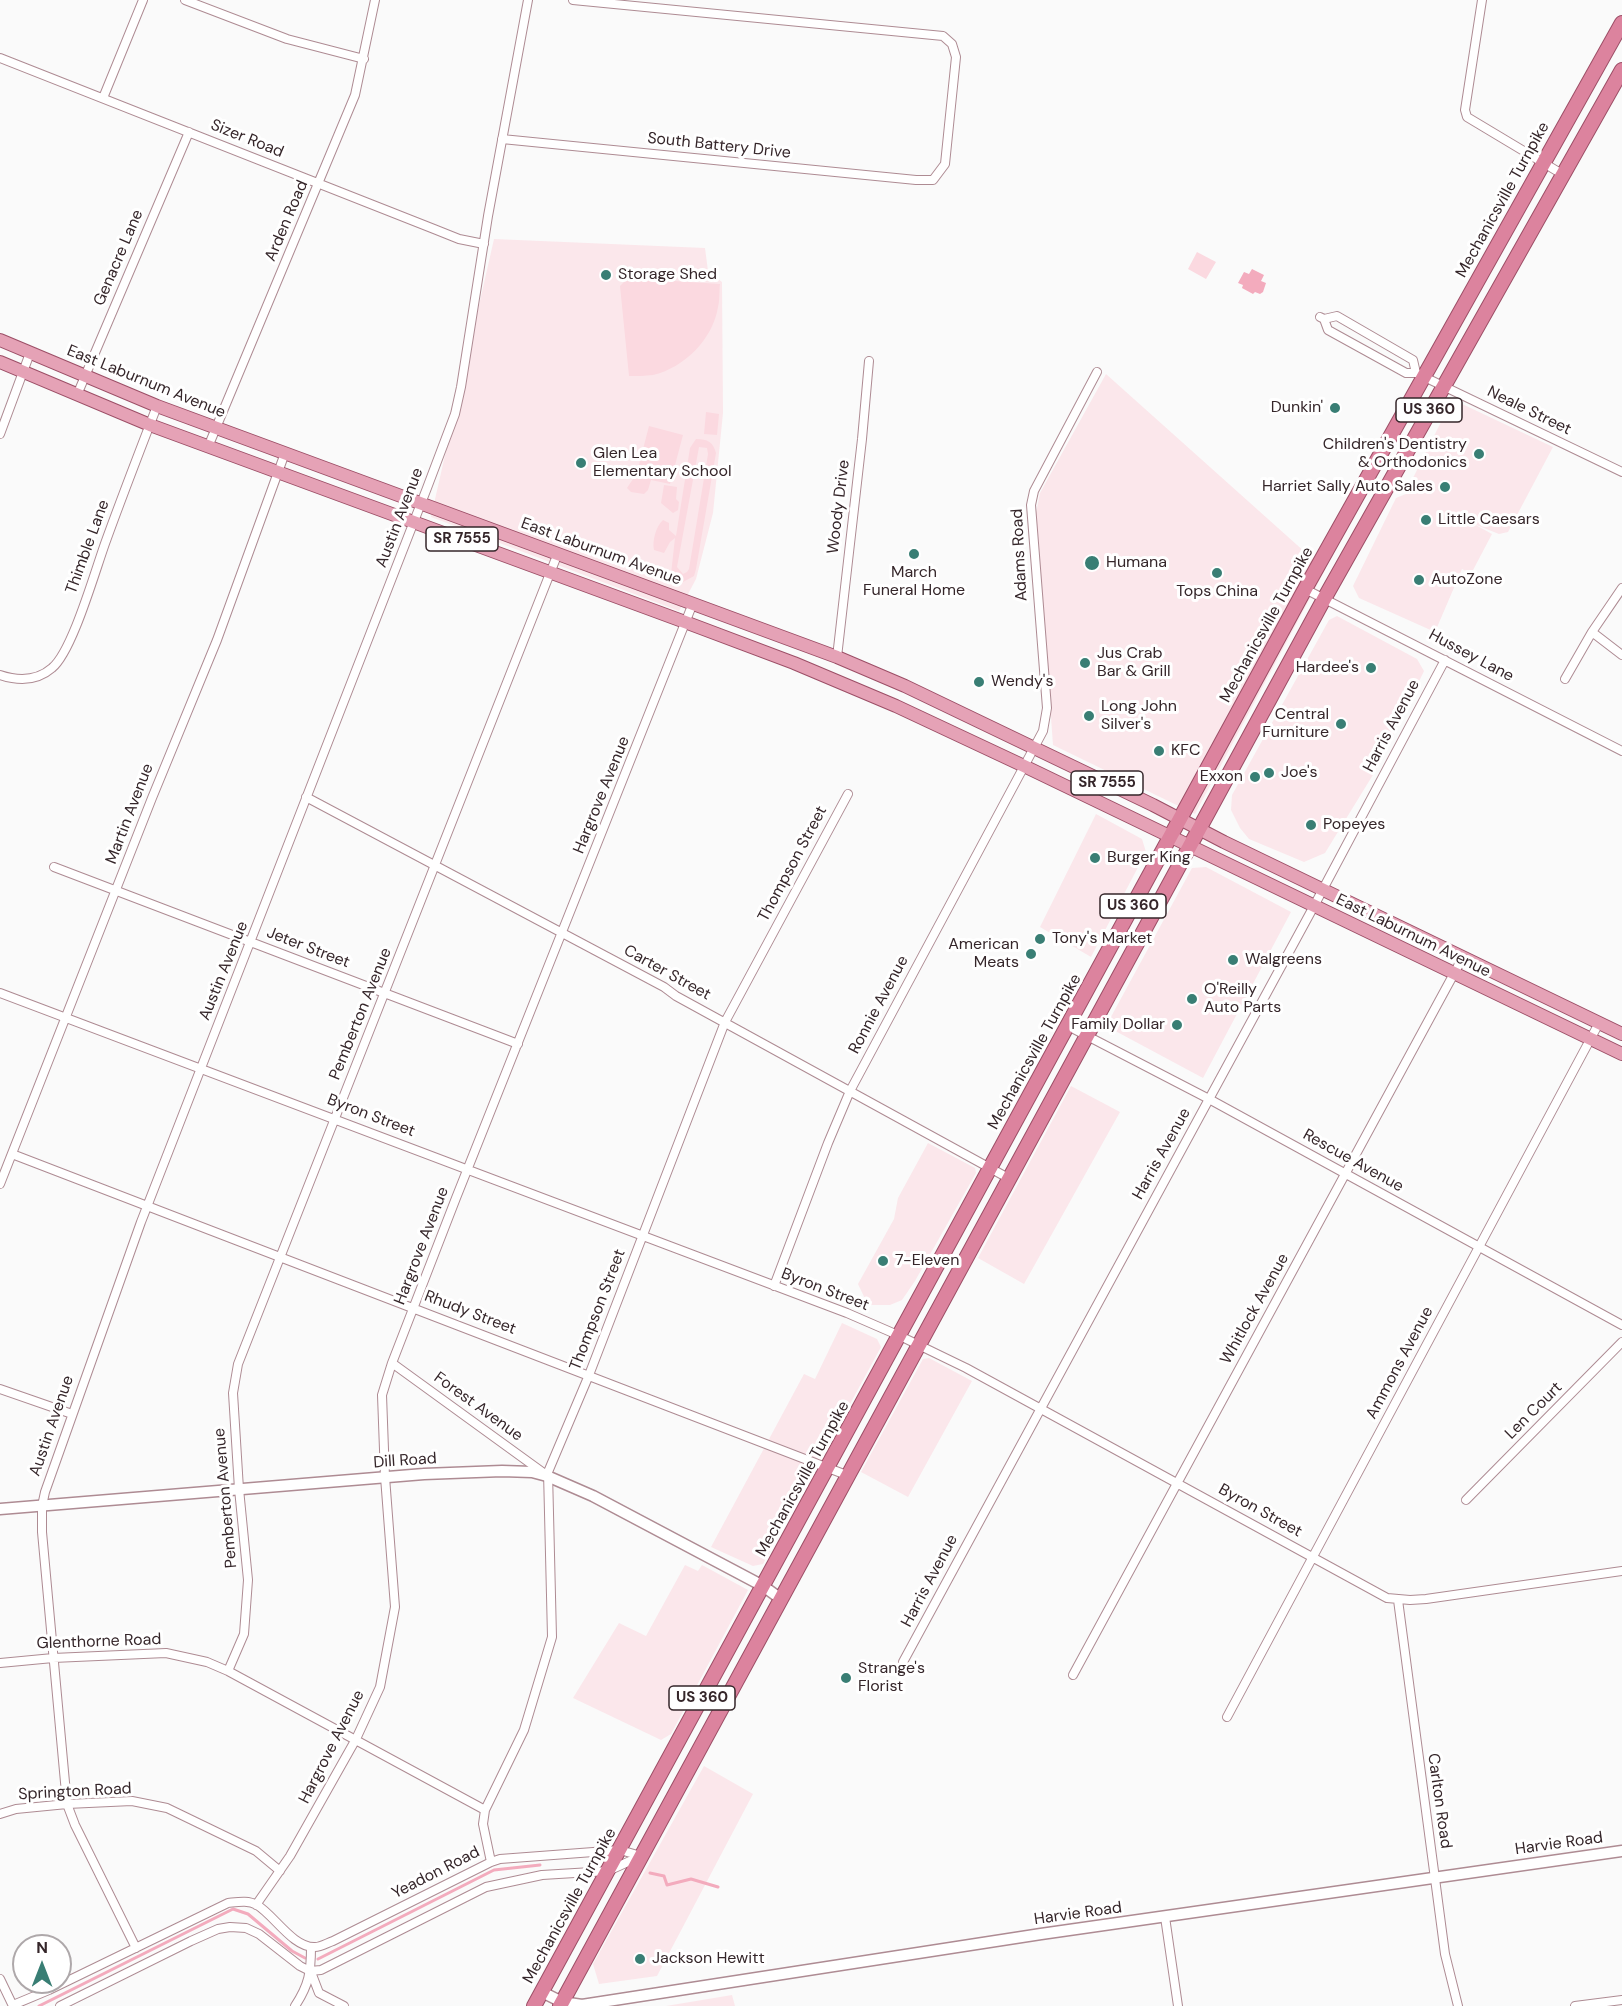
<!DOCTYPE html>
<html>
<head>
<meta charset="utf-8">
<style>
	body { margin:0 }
	#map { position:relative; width:1622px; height:2006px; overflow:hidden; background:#fafafa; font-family:"DM Sans",sans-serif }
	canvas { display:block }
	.north { position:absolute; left:12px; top:1934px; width:60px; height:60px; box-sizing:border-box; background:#fff; border:2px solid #aea8aa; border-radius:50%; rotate:0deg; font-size:16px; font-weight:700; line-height:24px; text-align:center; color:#35262a }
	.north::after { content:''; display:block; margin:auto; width:21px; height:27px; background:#397e74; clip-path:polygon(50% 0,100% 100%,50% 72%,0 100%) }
</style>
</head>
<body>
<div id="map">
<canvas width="1622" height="2006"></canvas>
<div class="north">N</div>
</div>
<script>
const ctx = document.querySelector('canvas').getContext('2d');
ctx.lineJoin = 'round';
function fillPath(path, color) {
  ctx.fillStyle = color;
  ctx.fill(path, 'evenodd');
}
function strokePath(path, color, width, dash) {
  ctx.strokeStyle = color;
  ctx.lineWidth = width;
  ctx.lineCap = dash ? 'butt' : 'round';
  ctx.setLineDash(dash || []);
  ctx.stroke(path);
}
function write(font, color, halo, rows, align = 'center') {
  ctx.font = font + ' "DM Sans",sans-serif';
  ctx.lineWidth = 6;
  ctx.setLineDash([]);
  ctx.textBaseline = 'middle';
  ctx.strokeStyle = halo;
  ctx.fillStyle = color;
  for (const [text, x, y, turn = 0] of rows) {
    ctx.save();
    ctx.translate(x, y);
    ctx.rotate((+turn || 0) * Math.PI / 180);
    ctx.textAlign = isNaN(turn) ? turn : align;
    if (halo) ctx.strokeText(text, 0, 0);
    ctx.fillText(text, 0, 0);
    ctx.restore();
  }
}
const built = new Path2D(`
	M494 239 705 248 708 271 722 282 723 413 713 513 696 579 679 611 431 517Z
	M1106 374 1325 570 1195 814 1053 745 1036 513 1040 493Z
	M1460 403 1553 447 1508 532 1499 534 1474 524 1492 534 1471 574 1462 569 1435 632 1359 598 1353 586 1396 498 1413 491 1419 494 1410 484 1447 410Z
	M1337 616 1417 659 1424 671 1379 765 1325 853 1304 862 1249 839 1240 828 1231 810 1232 795 1329 620Z
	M1096 814 1142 839 1146 852 1091 957 1040 927Z
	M1206 867 1291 912 1203 1078 1106 1026 1192 868Z
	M1071 1086 1120 1112 1024 1284 978 1258Z
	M928 1143 975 1168 976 1173 915 1281 902 1300 890 1305H868L858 1284 894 1219 898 1198Z
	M842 1323 877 1339 881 1347 763 1564 753 1566 711 1547 804 1374 815 1379Z
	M929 1358 972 1381 908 1497 861 1472 923 1359Z
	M685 1565 698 1571 702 1565 748 1590 671 1734 661 1740 573 1698 619 1623 646 1636Z
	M704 1766 753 1794 657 1976 599 1984 593 1964Z
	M732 1995 735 2006H666Z`);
const green = new Path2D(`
	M1197 252 1216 262 1206 279 1188 269Z
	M628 278 720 284C719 291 720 300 718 307 713 339 684 368 653 375 645 376 637 376 629 376L620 286Z
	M706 412 719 414 717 435 704 434Z
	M649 426 683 435 670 484 651 480 648 490 644 494 631 492 627 488 635 476 647 479 636 476Z
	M696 439C708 439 713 442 716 453L696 569 694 576 683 582 676 580 671 574 675 538 670 542 664 553 654 550C652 541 656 526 663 520L669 523V530L676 536 690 448ZM699 447 707 448 708 454 689 569 687 572 683 574 677 567Z
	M664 485 677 487 676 499 679 502 678 510 673 513 661 503Z`);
const water = new Path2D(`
	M1252 269 1264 275 1261 281 1266 283 1263 292 1260 294 1255 292 1253 294 1242 288 1243 285 1238 283 1244 272 1249 274Z`);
const stream = new Path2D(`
	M650 1873 664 1876 667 1885 691 1879 718 1887
	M318 1959 494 1870 540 1865
	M39 2006 233 1909 248 1914 292 1951 305 1958`);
const minor = new Path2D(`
	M185 0 287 39 364 59
	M1482 0 1465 110 1467 117 1562 174
	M0 58 434 229 459 239 484 244
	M103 98 143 0
	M502 139 916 180H933L945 164 956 57 952 44 943 36 573 0
	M1320 317 1324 319 1328 330 1406 373H1416L1622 472
	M1324 319 1337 316 1413 360 1416 373
	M77 395 189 132
	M0 434 30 353
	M208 447 355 95 375 0
	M1622 588 1592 632 1622 655
	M1305 589 1622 751
	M837 657 862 439 869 361
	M0 675C18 681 37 681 52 668 73 651 96 567 107 538 123 494 140 450 157 406
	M1565 679 1592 632
	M306 797 664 987 676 996 1010 1179
	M54 867 518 1044
	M0 993 847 1313 900 1336 966 1368 1387 1598 1410 1600 1426 1599 1622 1571
	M1068 1026 1209 1099 1622 1325
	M12 1154 849 1476
	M0 1184 152 798 217 640 285 453
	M774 1286 828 1143 850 1091 1043 731 1047 708 1031 505 1034 491 1097 372
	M392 1363 545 1474
	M0 1389 72 1414
	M1466 1500 1622 1342
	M1398 1600 1445 1954 1458 2006
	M903 1662 1314 906 1445 660
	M0 1663 53 1658 166 1653 207 1662 228 1671 485 1810
	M228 1671 244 1634 248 1580 239 1489 233 1393 238 1364 558 553
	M1073 1675 1463 957
	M1227 1717 1599 1023
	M0 1814 16 1809 67 1804 132 1801 167 1808 256 1851 280 1871
	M491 1862 483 1824 485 1810 524 1730 552 1637 548 1472 589 1375 725 1022 848 794
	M256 1905 290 1856 356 1739 380 1687 395 1607 385 1477 382 1395 392 1363 456 1198 693 603
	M1165 1917 1178 2006
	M136 1948 75 1825 67 1804 42 1532V1506L45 1492 141 1222 427 488 455 414 461 387 488 216 528 0
	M311 1972 319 1993 344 2006
	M0 1979 13 2006
	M13 2005 49 1990 228 1903C238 1902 248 1900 257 1905 274 1915 293 1948 315 1947 321 1947 327 1943 333 1941L491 1862 500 1859 620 1850 641 1856
	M60 2006 191 1941 218 1929 230 1927 246 1928 259 1934 300 1966 310 1971 321 1970 486 1887 542 1875 608 1871 641 1856
	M295 2006C309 1985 311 1972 311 1947
	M1575 2006 1622 2000`);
const tertiary = new Path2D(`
	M0 1509 424 1474 502 1471 532 1472 547 1476 593 1496 763 1586 781 1599
	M542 1992 562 2002 582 2005 1041 1934 1622 1851`);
const primary = new Path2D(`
	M0 340 157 406 837 657 905 686 1153 805 1224 842 1622 1034
	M0 362 150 425 685 622 794 663 896 706 1024 766 1622 1054`);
const trunk = new Path2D(`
	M534 2006 1305 589 1622 23
	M560 2006 1324 599 1622 70`);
const markers = [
	[606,275,6,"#397e74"],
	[1335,408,6,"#397e74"],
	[1479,454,6,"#397e74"],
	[581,463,6,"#397e74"],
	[1445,487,6,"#397e74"],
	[1426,520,6,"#397e74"],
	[914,554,6,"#397e74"],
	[1092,563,8,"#397e74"],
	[1217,573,6,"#397e74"],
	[1419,580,6,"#397e74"],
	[1085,663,6,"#397e74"],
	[1371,668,6,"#397e74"],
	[979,682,6,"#397e74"],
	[1089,716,6,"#397e74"],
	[1341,724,6,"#397e74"],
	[1159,751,6,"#397e74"],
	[1269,773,6,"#397e74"],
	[1255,777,6,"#397e74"],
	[1311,825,6,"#397e74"],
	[1095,858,6,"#397e74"],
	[1040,939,6,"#397e74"],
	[1031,954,6,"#397e74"],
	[1233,960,6,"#397e74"],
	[1192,999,6,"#397e74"],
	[1177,1025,6,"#397e74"],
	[883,1261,6,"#397e74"],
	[846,1678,6,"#397e74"],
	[640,1959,6,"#397e74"]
];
const shields = [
	[1429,410,66],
	[462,539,72],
	[1107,783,72],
	[1133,906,66],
	[702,1698,66]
];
const shieldNames = [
	["US 360",1429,410],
	["SR 7555",462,539],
	["SR 7555",1107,783],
	["US 360",1133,906],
	["US 360",702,1698]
];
const streetNames = [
	["Sizer Road",247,139,22],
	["South Battery Drive",719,146,6],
	["Mechanicsville Turnpike",1503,200,-61],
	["Arden Road",287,221,-67],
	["Genacre Lane",119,258,-67],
	["East Laburnum Avenue",146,382,22],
	["Neale Street",1529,411,26],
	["Woody Drive",839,507,-83],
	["Austin Avenue",400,518,-69],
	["Thimble Lane",88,547,-70],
	["East Laburnum Avenue",601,552,20],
	["Adams Road",1020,555,-93],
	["Mechanicsville Turnpike",1267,625,-61],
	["Hussey Lane",1471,656,28],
	["Harris Avenue",1392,726,-62],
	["Hargrove Avenue",602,795,-68],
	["Martin Avenue",130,814,-69],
	["Thompson Street",793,864,-62],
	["East Laburnum Avenue",1413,936,26],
	["Jeter Street",308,948,21],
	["Austin Avenue",224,971,-68],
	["Carter Street",667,973,29],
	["Ronnie Avenue",879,1005,-62],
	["Pemberton Avenue",361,1014,-68],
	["Mechanicsville Turnpike",1035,1052,-61],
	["Byron Street",371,1116,21],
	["Harris Avenue",1162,1154,-61],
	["Rescue Avenue",1353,1161,29],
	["Hargrove Avenue",422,1246,-69],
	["Byron Street",825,1290,21],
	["Whitlock Avenue",1255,1309,-61],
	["Thompson Street",598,1310,-69],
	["Rhudy Street",470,1313,21],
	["Ammons Avenue",1400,1363,-62],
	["Forest Avenue",478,1407,36],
	["Len Court",1534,1411,-45],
	["Austin Avenue",52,1426,-71],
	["Dill Road",405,1461,-4],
	["Mechanicsville Turnpike",803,1479,-61],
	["Pemberton Avenue",226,1498,-95],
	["Byron Street",1260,1511,29],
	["Harris Avenue",930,1581,-62],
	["Glenthorne Road",99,1642,-2],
	["Hargrove Avenue",332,1747,-63],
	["Springton Road",75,1792,-3],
	["Carlton Road",1439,1801,82],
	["Harvie Road",1559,1844,-8],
	["Yeadon Road",436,1873,-27],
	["Mechanicsville Turnpike",570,1906,-61],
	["Harvie Road",1078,1914,-8]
];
const poiNames = [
	["Storage Shed",618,275],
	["Dunkin'",1323,408,"right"],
	["Children's Dentistry",1467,445,"right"],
	["& Orthodonics",1467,463,"right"],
	["Glen Lea",593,454],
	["Elementary School",593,472],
	["Harriet Sally Auto Sales",1433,487,"right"],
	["Little Caesars",1438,520],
	["Humana",1106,563],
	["March",914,573,"center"],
	["Funeral Home",914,591,"center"],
	["AutoZone",1431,580],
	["Tops China",1217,592,"center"],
	["Jus Crab",1097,654],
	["Bar & Grill",1097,672],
	["Hardee's",1359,668,"right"],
	["Wendy's",991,682],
	["Long John",1101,707],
	["Silver's",1101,725],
	["Central",1329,715,"right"],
	["Furniture",1329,733,"right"],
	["KFC",1171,751],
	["Joe's",1281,773],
	["Exxon",1243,777,"right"],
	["Popeyes",1323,825],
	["Burger King",1107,858],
	["Tony's Market",1052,939],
	["American",1019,945,"right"],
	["Meats",1019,963,"right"],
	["Walgreens",1245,960],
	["O'Reilly",1204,990],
	["Auto Parts",1204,1008],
	["Family Dollar",1165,1025,"right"],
	["7-Eleven",895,1261],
	["Strange's",858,1669],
	["Florist",858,1687],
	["Jackson Hewitt",652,1959]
];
fillPath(built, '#fbe7eb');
fillPath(green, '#fbd9e0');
fillPath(water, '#f3abbd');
strokePath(stream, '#f3abbd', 3);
strokePath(minor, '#ae8b93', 10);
strokePath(tertiary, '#ae8b93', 13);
strokePath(primary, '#9c4e66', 14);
strokePath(trunk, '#9c4e66', 16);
strokePath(minor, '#fff', 8);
strokePath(tertiary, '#fff', 10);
strokePath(primary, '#e5a2b6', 12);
strokePath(trunk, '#dc839e', 14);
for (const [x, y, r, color] of markers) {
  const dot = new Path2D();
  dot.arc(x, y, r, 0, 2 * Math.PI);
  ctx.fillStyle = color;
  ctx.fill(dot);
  strokePath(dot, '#fff', 2);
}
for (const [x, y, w] of shields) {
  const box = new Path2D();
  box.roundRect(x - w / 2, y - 12, w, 24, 4.5);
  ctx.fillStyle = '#fff';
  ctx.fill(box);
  strokePath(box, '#35262a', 1.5);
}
write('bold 15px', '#35262a', null, shieldNames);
write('16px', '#35262a', '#fff', streetNames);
write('16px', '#35262a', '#fff', poiNames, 'left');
</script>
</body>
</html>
